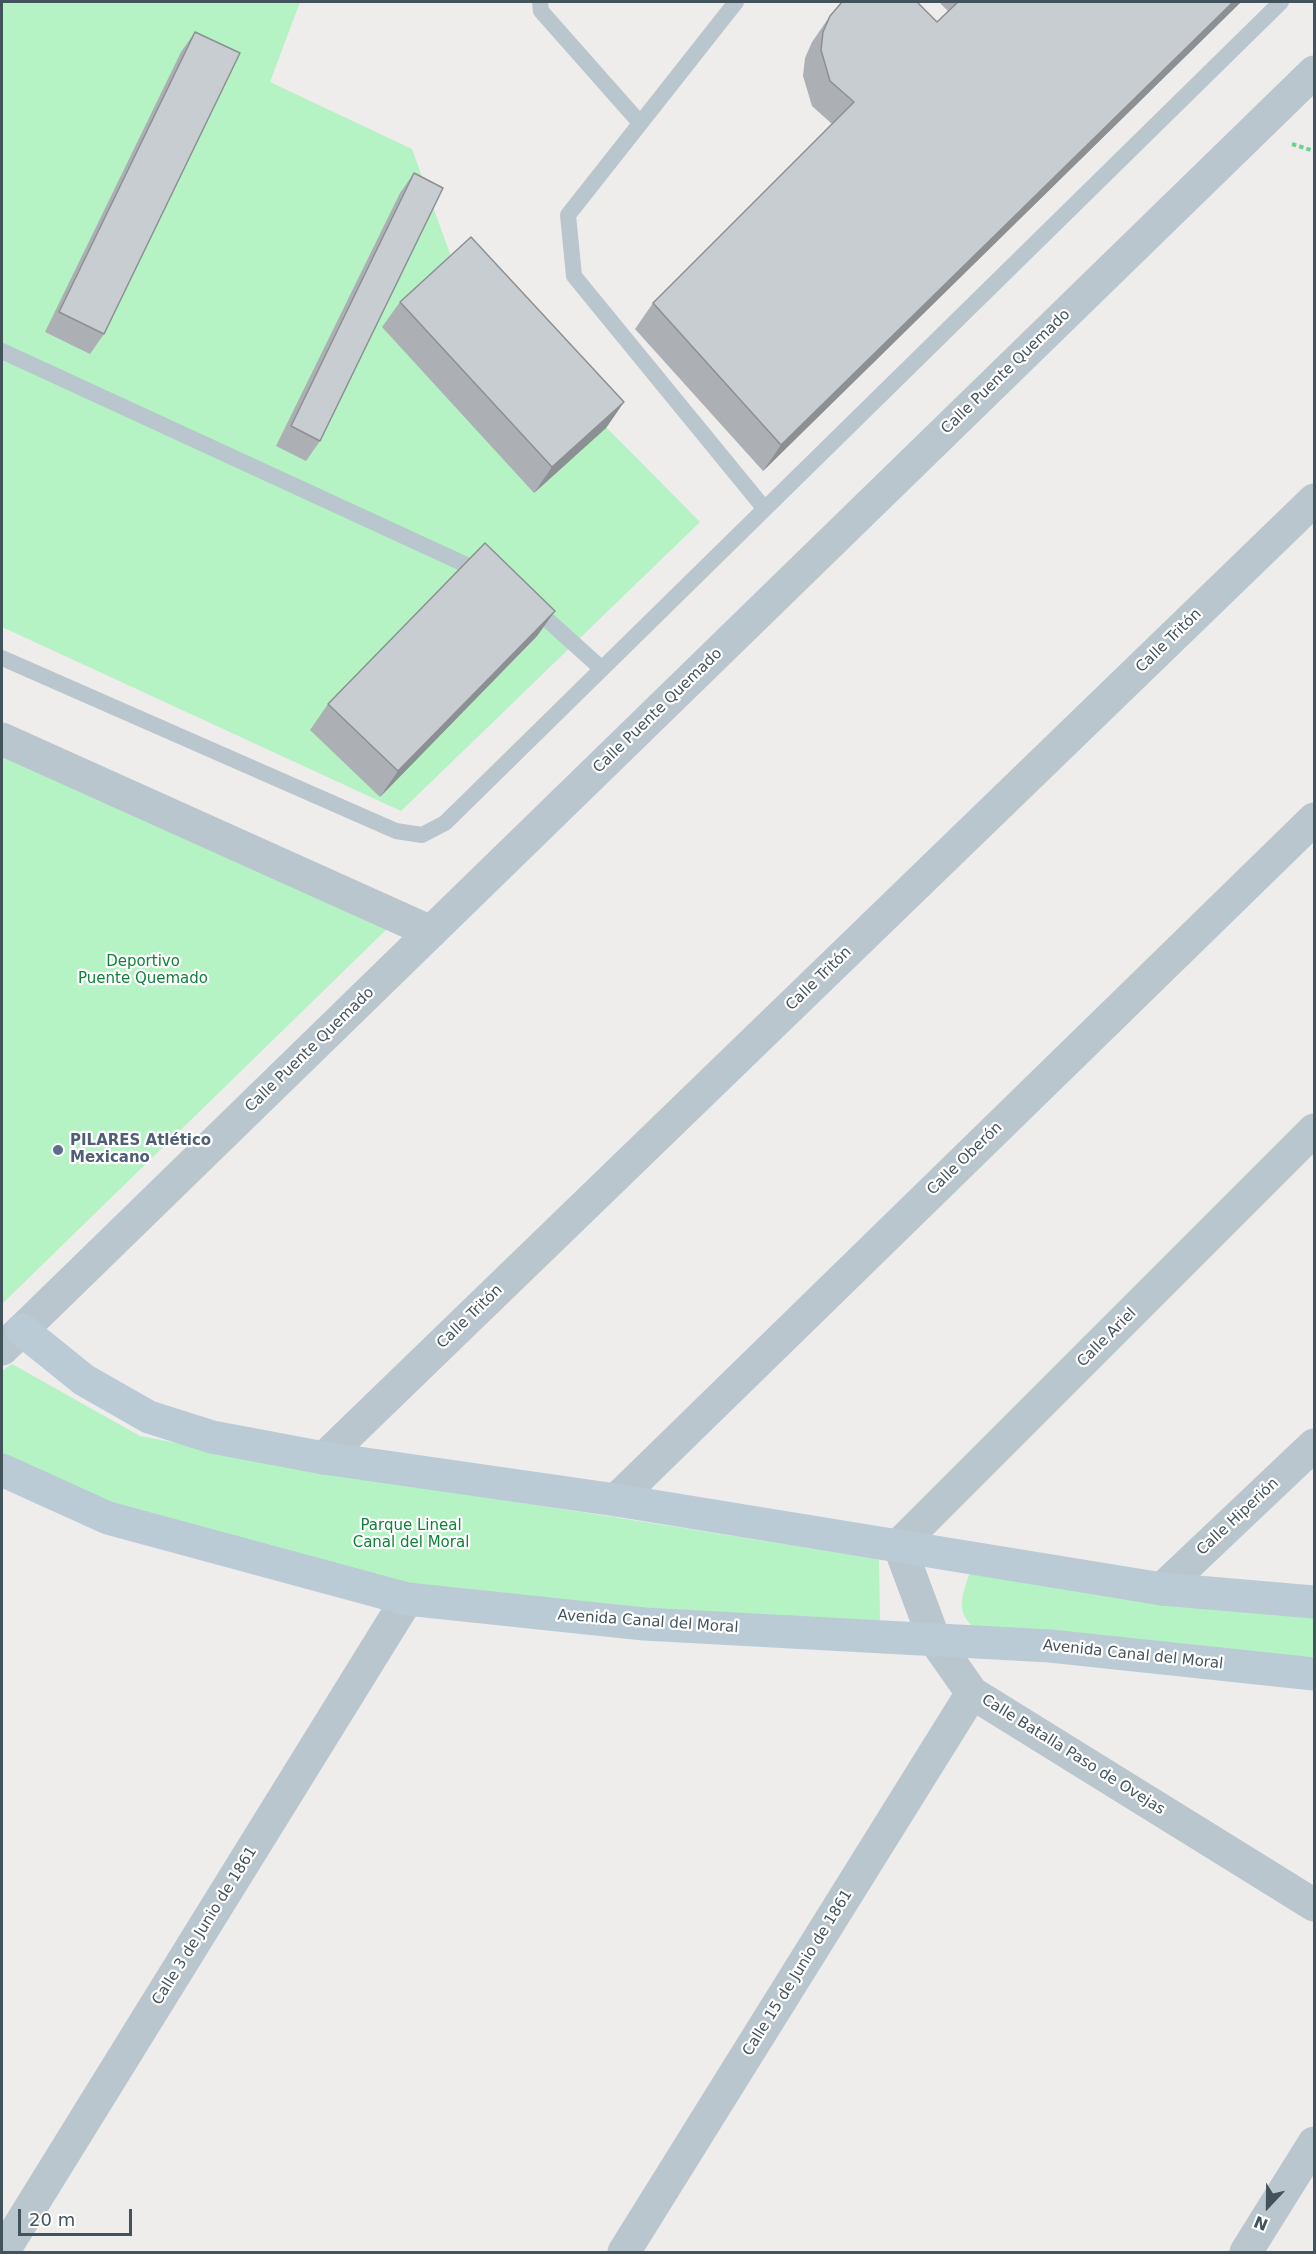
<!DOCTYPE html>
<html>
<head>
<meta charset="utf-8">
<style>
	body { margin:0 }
	#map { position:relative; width:1316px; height:2254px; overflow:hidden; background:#efecec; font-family:"DejaVu Sans",sans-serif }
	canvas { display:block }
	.frame { position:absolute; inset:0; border:3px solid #43535b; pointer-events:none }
	.north { position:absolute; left:1238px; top:2176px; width:60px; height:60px; -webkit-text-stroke:4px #fff; paint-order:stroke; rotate:202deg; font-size:16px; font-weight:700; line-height:24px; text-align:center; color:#43535b }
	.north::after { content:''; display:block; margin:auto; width:21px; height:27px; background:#43535b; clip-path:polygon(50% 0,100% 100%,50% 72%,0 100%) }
	.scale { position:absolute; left:18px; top:2209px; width:114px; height:27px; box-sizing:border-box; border:3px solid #43535b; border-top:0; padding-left:8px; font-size:18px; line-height:21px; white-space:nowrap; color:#43535b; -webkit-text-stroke:4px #fff; paint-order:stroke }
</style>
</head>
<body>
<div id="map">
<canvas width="1316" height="2254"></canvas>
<div class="frame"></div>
<div class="north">N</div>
<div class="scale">20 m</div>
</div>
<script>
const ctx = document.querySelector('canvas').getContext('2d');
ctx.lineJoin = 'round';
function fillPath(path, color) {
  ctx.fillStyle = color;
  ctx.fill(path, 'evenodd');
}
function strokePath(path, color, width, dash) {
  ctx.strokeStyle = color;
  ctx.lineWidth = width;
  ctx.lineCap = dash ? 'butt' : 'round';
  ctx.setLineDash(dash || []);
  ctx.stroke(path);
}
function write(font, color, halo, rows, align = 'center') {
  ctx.font = font + ' "DejaVu Sans",sans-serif';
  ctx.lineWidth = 4.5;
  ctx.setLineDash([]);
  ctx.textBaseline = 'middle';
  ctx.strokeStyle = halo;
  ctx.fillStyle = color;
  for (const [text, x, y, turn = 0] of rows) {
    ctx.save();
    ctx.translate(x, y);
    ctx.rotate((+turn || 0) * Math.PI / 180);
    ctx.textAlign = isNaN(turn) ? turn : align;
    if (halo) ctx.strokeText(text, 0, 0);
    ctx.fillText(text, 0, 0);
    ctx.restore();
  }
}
const green = new Path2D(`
	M2 2H300L270 82 412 149 453 262 606 427 700 522 401 811 2 627Z
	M2 754 391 925 2 1304Z
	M12 1364 140 1436 347 1475 879 1559 880 1621 646 1610 399 1582 114 1505 2 1460V1371Z
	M970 1572 1314 1616V1667L992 1644C960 1615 955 1615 970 1572Z`);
const path = new Path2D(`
	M1292 144 1314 151`);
const service = new Path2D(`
	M540 2 541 11 640 123
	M736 2 568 215 574 276 764 508
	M2 351 486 574
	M531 605 602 669
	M2 658 396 831 422 835 445 823 1281 2`);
const minor = new Path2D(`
	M2 739 431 932
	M1314 1130 899 1545 934 1639 972 1693 1314 1905
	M22 1330 1314 72
	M324 1458 1314 500
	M616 1500 1314 819
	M1162 1589 1314 1445
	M3 2252 407 1599
	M624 2252 972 1693
	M1246 2252 1314 2143`);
const tertiary = new Path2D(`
	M2 1349 22 1330`);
const secondary = new Path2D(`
	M22 1330 84 1380 149 1417 212 1437 324 1458 616 1500 1162 1589 1314 1602
	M2 1470 108 1518 407 1599 644 1624 1050 1646 1314 1674`);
const wall = new Path2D(`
	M939 2H1241L763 471 635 329 653 303 832 124 812 106 803 76 805 58 812 42 830 16 937 22 948 11Z
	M195 32 104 334 90 354 45 332 181 52Z
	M414 173 320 441 306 461 276 446 400 193Z
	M400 302 624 402 606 428 534 493 382 327Z
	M555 611 537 636 380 797 310 730 328 704Z`);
const shadedWall = new Path2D(`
	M1233 2H1241L763 471 781 445Z
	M624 402 606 428 534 493 552 467Z
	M555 611 537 636 380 797 398 771Z`);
const building = new Path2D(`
	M842 2H917L937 22 958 2H1233L781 445 653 303 854 102 830 81 821 50 823 32 830 16Z
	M195 32 240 53 104 334 59 312Z
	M414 173 443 188 320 441 291 426Z
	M471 237 624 402 552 467 400 302Z
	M485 543 555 611 398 771 328 704Z`);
const markers = [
	[58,1150,6,"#5c6f8a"]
];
const streetNames = [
	["Calle Puente Quemado",1006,372,-44],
	["Calle Tritón",1169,641,-44],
	["Calle Puente Quemado",658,711,-44],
	["Calle Tritón",819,979,-44],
	["Calle Puente Quemado",310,1050,-44],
	["Calle Oberón",965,1159,-44],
	["Calle Tritón",470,1317,-44],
	["Calle Ariel",1107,1338,-45],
	["Calle Hiperión",1238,1517,-43],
	["Avenida Canal del Moral",648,1622,4],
	["Avenida Canal del Moral",1133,1655,6],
	["Calle Batalla Paso de Ovejas",1073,1755,32],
	["Calle 3 de Junio de 1861",205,1926,-58],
	["Calle 15 de Junio de 1861",798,1973,-58]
];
const parkNames = [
	["Deportivo",143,962],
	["Puente Quemado",143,979],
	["Parque Lineal",411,1526],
	["Canal del Moral",411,1543]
];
const serviceNames = [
	["PILARES Atlético",70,1141],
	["Mexicano",70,1158]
];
fillPath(green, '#b5f2c4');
strokePath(path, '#6ad391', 4, [4.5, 3]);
strokePath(service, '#b9c6cd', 16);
strokePath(minor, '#b9c6cd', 33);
strokePath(tertiary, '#b9c6cd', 33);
strokePath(secondary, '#bacbd6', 33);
fillPath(wall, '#acb0b5');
fillPath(shadedWall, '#8c9093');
fillPath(building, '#c8cdd2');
strokePath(building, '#8c9093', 1.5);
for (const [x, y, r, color] of markers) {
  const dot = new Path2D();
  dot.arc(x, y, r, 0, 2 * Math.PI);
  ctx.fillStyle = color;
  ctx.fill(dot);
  strokePath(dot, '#fff', 2);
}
write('15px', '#43535b', '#fff', streetNames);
write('15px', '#0e8239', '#fff', parkNames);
write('bold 15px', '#4e5e75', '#fff', serviceNames, 'left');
</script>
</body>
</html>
